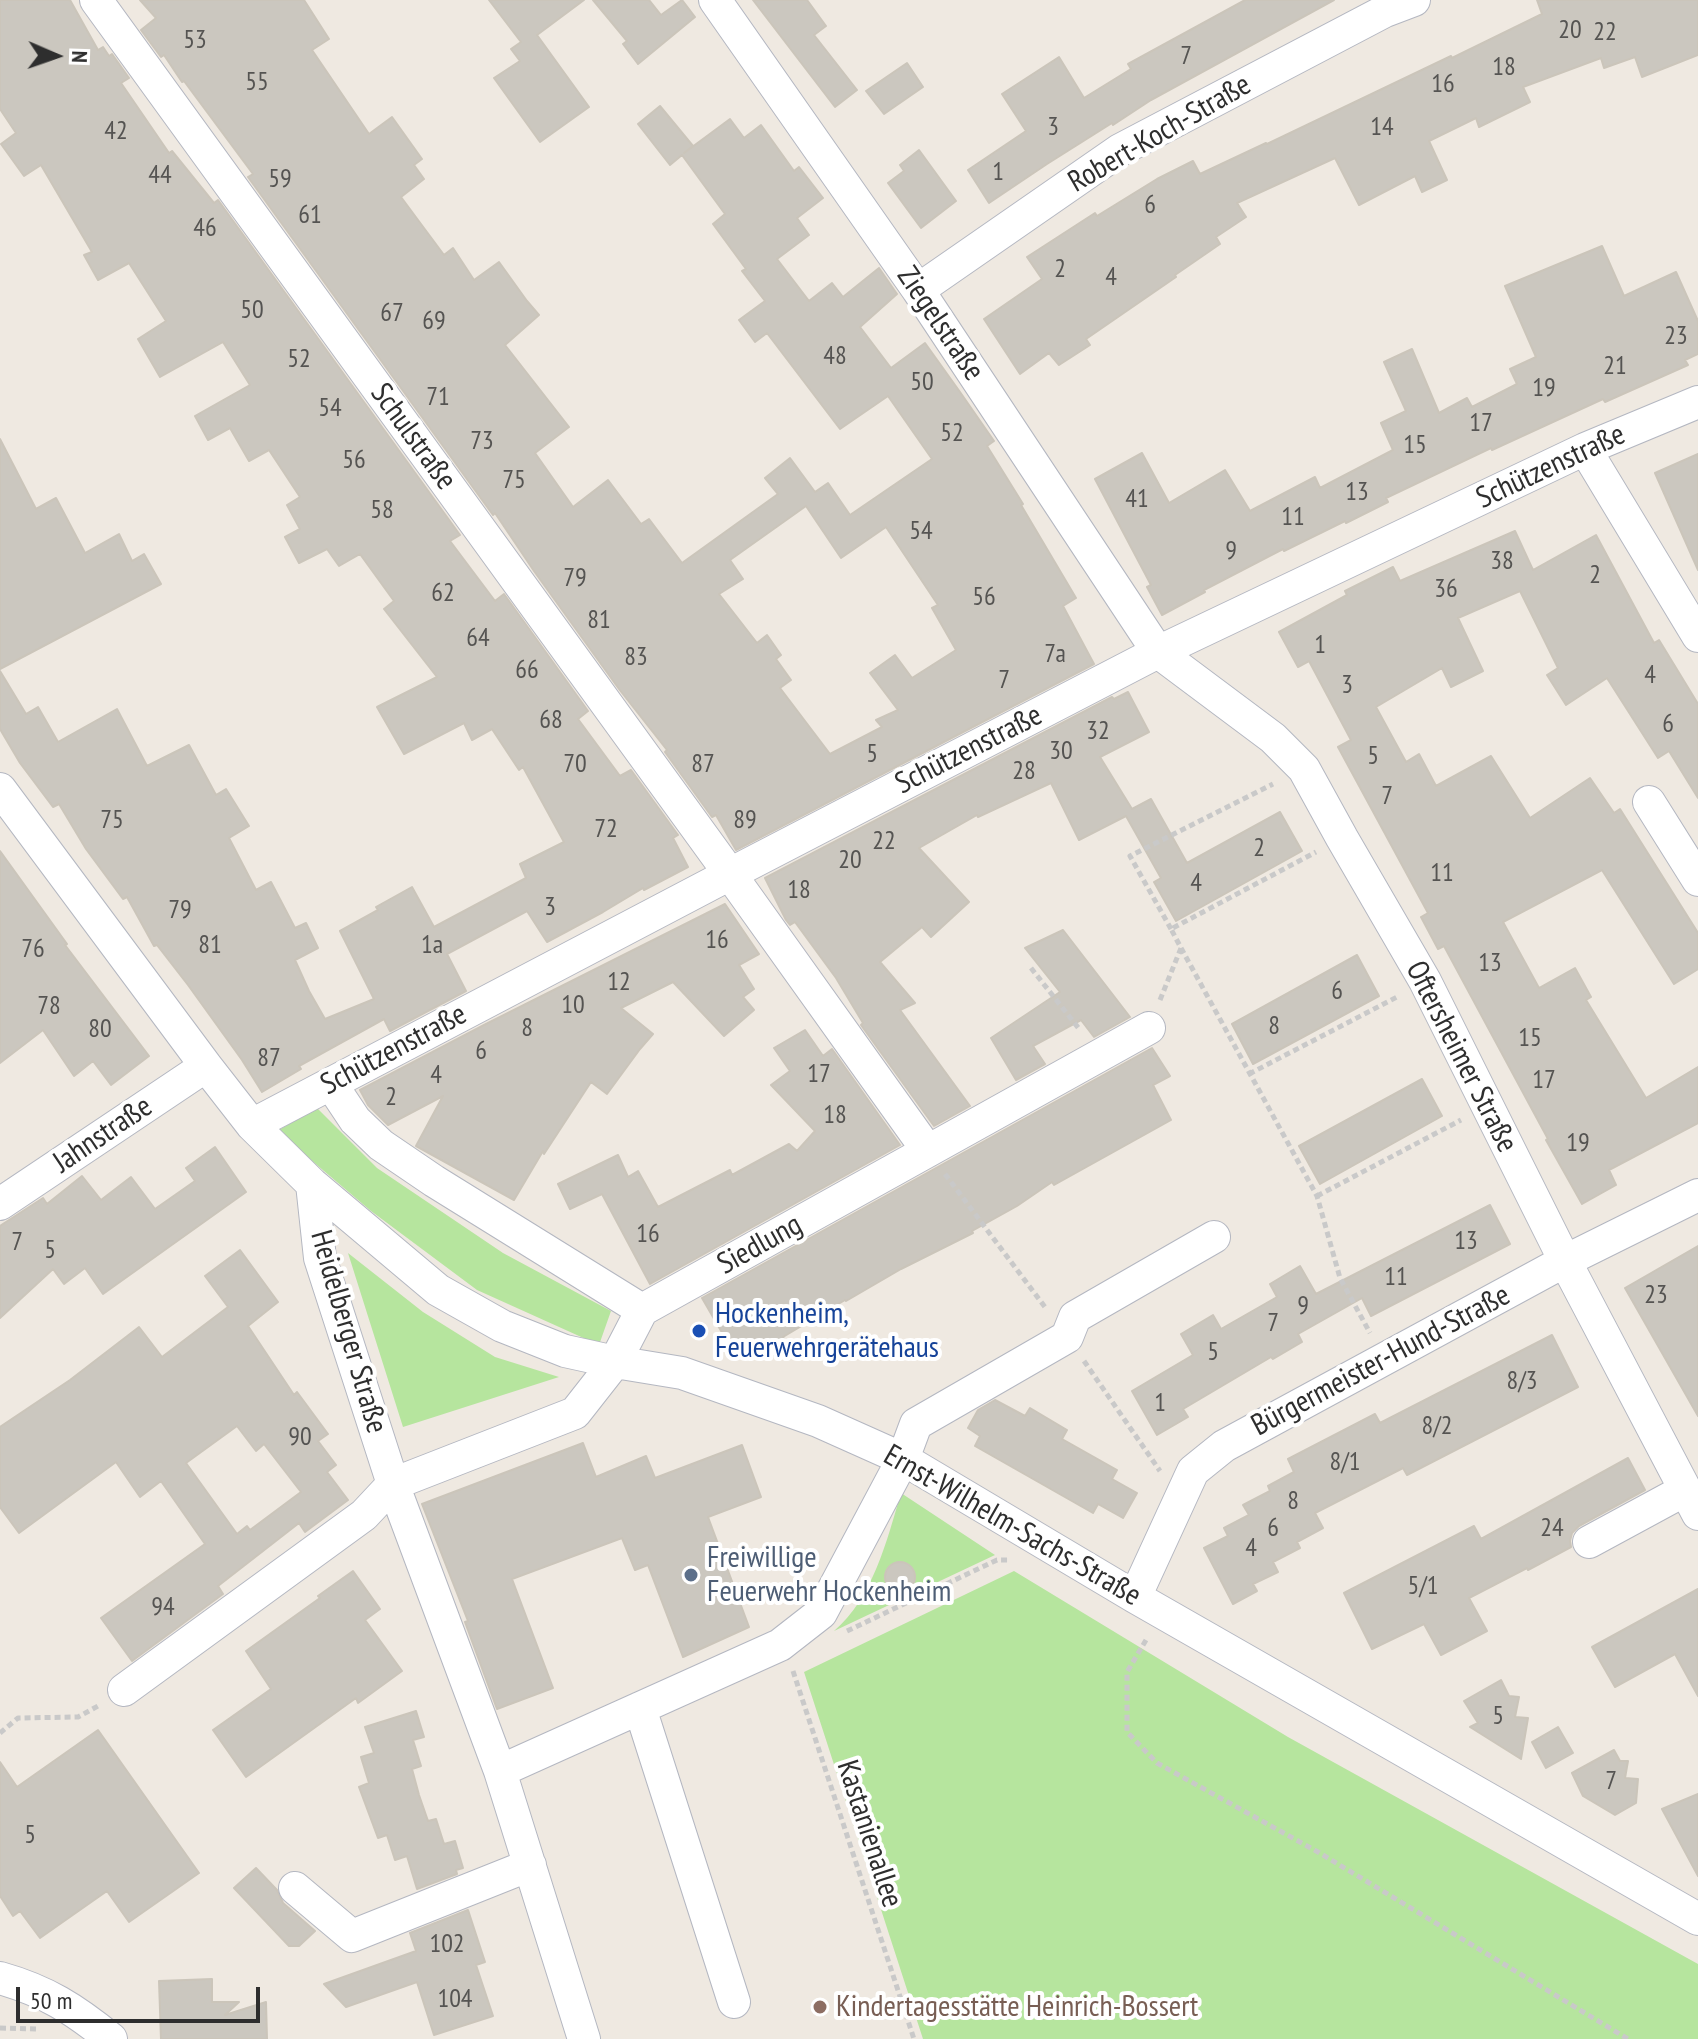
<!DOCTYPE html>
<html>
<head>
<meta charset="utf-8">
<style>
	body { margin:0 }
	#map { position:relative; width:1698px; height:2039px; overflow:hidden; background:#efe9e1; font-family:"PT Sans Narrow",sans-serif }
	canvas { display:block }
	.north { position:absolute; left:16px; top:16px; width:80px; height:80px; -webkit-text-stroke:6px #fff; paint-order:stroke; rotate:92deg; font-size:22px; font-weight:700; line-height:32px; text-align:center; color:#2e2e2e }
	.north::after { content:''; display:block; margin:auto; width:28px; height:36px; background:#2e2e2e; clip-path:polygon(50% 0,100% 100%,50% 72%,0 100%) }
	.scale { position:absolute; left:16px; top:1987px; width:244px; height:36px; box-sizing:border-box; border:4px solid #2e2e2e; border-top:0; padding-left:10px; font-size:24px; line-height:28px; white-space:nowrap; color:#2e2e2e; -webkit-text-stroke:6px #fff; paint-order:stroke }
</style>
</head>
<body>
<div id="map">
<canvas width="1698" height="2039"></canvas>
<div class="north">N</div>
<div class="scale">50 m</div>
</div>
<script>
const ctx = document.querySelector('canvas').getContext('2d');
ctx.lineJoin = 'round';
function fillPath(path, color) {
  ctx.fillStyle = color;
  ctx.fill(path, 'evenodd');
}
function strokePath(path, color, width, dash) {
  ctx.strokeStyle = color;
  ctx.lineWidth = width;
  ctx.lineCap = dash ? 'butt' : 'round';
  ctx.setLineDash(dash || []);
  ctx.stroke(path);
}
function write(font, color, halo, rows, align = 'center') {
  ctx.font = font + ' "PT Sans Narrow",sans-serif';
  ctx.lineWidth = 8;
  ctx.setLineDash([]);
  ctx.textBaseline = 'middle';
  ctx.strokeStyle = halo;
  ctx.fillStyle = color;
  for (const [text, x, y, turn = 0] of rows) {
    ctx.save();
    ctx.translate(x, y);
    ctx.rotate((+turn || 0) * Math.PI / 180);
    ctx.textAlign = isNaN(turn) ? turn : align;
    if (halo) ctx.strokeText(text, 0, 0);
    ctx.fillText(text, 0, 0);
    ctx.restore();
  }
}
const green = new Path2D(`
	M317 1108 377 1168 503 1253 611 1311 599 1345 477 1290 371 1211 277 1131Z
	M348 1253 423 1312 495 1357 559 1377 403 1427Z
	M901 1493 995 1555 834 1631C873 1598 887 1540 901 1493Z
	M1014 1571 1288 1737 1698 1964V2039H923L804 1672Z`);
const building = new Path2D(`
	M0 0H70L98 50 103 47 109 56 112 54 129 78 121 83 169 153 172 151 214 203 218 200 460 535 450 541 495 601 504 594 588 711 578 719 620 776 631 770 678 835 673 838 688 867 644 890 643 888 603 912 547 942 527 911 447 954 466 991 390 1031 384 1019 299 1066 301 1069 262 1092 242 1060 188 985 157 945 154 946 127 897 123 899 86 849 59 804 53 807 20 763 0 729V671L26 714 38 707 58 742 117 709 147 766 189 745 216 795 226 789 249 826 229 838 256 890 271 882 295 928 306 923 318 948 295 960 309 991 325 1019 374 999 340 931 378 910 376 907 412 887 434 927 526 878 520 864 564 842 523 767 519 770 492 729 472 740 464 723 404 754 377 707 437 677 384 609 394 601 360 554 339 566 327 549 299 563 285 537 300 529 287 505 300 497 269 450 249 461 230 428 208 440 195 416 250 385 223 342 160 377 138 339 166 321 129 263 98 280 84 255 92 252 41 165 24 176 1 144 16 133 0 109Z
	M140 0H304L329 39 312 50 369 134 392 117 422 159 414 165 424 179 401 197 418 220 444 255 453 248 474 280 499 262 527 301 539 315 505 345 569 427 535 453 573 507 608 480 641 524 649 519 682 563 778 494 765 478 790 458 815 492 828 483 850 515 932 459 888 396 840 429 767 333 755 342 739 320 765 301 742 271 746 269 713 224 725 214 682 155 670 165 638 124 660 106 693 146 684 153 730 119 744 138 761 125 794 171 799 167 823 198 797 218 809 235 777 259 809 301 832 283 843 297 879 268 897 294 860 327 891 368 925 343 960 392 994 441 987 446 1023 504 1021 505 1076 598 1063 606 1094 664 736 850 716 815 712 817 665 752 667 750 619 689 534 571 495 513 493 515 248 177 253 174 184 81 182 82 164 55 161 57 141 30 156 18ZM806 506 841 558 886 527 938 605 932 608 956 650 912 678 895 655 870 673 898 710 876 720 882 727 830 754 780 688 791 680 776 659 781 655 767 635 757 643 719 594 743 579 730 560Z
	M489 0H584L537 35 589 107 540 142 494 78 520 61 511 49 521 42Z
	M593 0H649L661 15 682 0 695 17 638 64 623 44 627 41Z
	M753 0H807L826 26 814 35 857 90 835 107Z
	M1245 0H1334L1151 100 1113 125 1112 123 1047 164 989 203 968 170 1026 131 1002 94 1059 57 1084 98 1131 69 1128 64Z
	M1537 0H1698V55L1642 77 1635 57 1604 68 1601 58 1523 87 1530 102 1479 127 1476 118 1429 141 1447 180 1422 192 1415 176 1359 205 1335 158 1237 203 1246 217 1216 237 1220 244 1175 275 1176 277 1086 339 1090 345 1059 365 1049 353 1020 374 984 319 1042 279 1027 257 1095 213 1097 216 1157 179 1193 161 1200 174 1266 143 1267 144 1451 56 1452 58 1542 14Z
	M907 63 923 87 884 114 866 91Z
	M919 150 956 201 921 228 888 183 904 171 900 165Z
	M1602 246 1624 296 1676 272 1698 321V354L1685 360 1688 365 1605 402 1603 399 1492 450 1491 448 1386 498 1388 502 1346 523 1345 521 1284 551 1283 549 1204 590 1205 592 1162 615 1147 587 1151 585 1095 479 1142 453 1169 503 1225 470 1250 511 1315 477 1320 488 1393 450 1381 423 1406 411 1384 362 1412 349 1439 413 1467 398 1472 407 1517 384 1510 369 1536 357 1505 286Z
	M0 439 36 509 56 498 85 553 119 534 132 561 144 554 161 584 0 669Z
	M1698 454V570L1655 473Z
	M1515 531 1533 570 1596 535 1654 643 1659 640 1698 704V798L1669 751 1658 758 1607 678 1566 705 1547 675 1558 668 1520 591 1458 618 1483 671 1451 687 1442 668 1376 707 1406 762 1419 754 1436 786 1491 756 1530 818 1590 778 1614 813 1620 809 1698 933V969L1674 984 1602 870 1503 922 1539 988 1575 968 1591 997 1586 1000 1646 1098 1698 1067V1123L1609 1170 1616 1185 1582 1204 1546 1140 1548 1139 1444 946 1438 949 1421 917 1428 913 1338 747 1351 740 1309 661 1298 667 1279 632 1347 595 1345 591 1393 567 1400 581Z
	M1128 692 1149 732 1100 757 1132 809 1151 799 1187 863 1280 812 1302 851 1176 921 1154 882 1161 878 1126 816 1079 840 1051 783 978 817 977 815 919 848 969 902 931 937 922 927 880 962 915 1003 900 1010 970 1106 934 1126 861 1025 863 1023 836 978 795 922 790 925 786 920 765 878 1112 697 1114 699Z
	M0 851 67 944 65 945 149 1056 111 1085 93 1061 74 1076 43 1030 0 1063Z
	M725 904 759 954 739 965 754 989 743 997 754 1010 724 1036 673 982 621 1008 653 1034 640 1049 607 1094 591 1082 544 1154 543 1151 514 1200 416 1146 443 1096 388 1125 368 1105 360 1090 484 1025Z
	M1063 930 1130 1017 1094 1037 1081 1020 1033 1046 1045 1064 1016 1080 991 1038 1060 992 1025 948Z
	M1357 955 1379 996 1253 1064 1232 1024Z
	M805 1030 823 1056 832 1049 900 1145 650 1284 602 1194 570 1209 558 1184 618 1155 628 1177 638 1171 658 1207 730 1170 732 1175 789 1144 797 1151 815 1131 771 1085 790 1071 774 1048Z
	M1152 1048 1170 1076 1153 1085 1171 1120 1054 1185 1052 1182 1017 1206 972 1231 973 1233 901 1269 846 1301 845 1300 783 1337 788 1346 769 1358 724 1336 702 1298Z
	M1422 1079 1442 1116 1320 1184 1299 1146Z
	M215 1147 246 1192 103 1294 85 1268 64 1284 53 1269 0 1318V1226L43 1198 47 1204 82 1176 101 1200 131 1177 155 1209 195 1181 186 1168Z
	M1490 1205 1510 1244 1371 1316 1362 1298 1298 1334 1302 1342 1273 1359 1271 1357 1183 1409 1188 1417 1157 1435 1132 1391 1193 1355 1181 1334 1213 1315 1221 1329 1277 1297 1270 1284 1300 1266 1316 1294Z
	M1698 1246V1416L1625 1288Z
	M240 1250 278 1302 248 1326 294 1395 297 1392 328 1434 318 1441 336 1465 327 1472 348 1500 305 1532 299 1523 218 1586 223 1594 132 1661 101 1618 205 1544 161 1481 140 1497 116 1462 19 1533 0 1507V1427L70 1380 139 1327 162 1357 228 1307 205 1276ZM237 1426 256 1451 264 1444 301 1492 250 1530 247 1526 237 1534 186 1463Z
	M1552 1335 1578 1387 1407 1475 1403 1468 1315 1513 1323 1528 1297 1542 1300 1548 1273 1562 1278 1572 1253 1584 1257 1591 1233 1604 1204 1548 1228 1536 1224 1528 1249 1515 1243 1505 1270 1491 1268 1486 1294 1472 1288 1459 1375 1414 1380 1423Z
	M995 1400 1025 1416 1030 1408 1067 1430 1062 1439 1117 1470 1112 1479 1137 1493 1123 1518 1098 1504 1093 1513 975 1446 980 1436 968 1428 978 1410Z
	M583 1443 596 1477 646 1456 655 1478 742 1445 761 1497 708 1517 749 1627 683 1657 648 1565 635 1570 622 1538 512 1579 553 1688 497 1709 465 1622 468 1621 422 1504Z
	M1628 1458 1645 1490 1579 1526 1572 1533 1570 1541 1571 1547 1528 1570 1527 1568 1469 1598 1487 1631 1441 1655 1424 1624 1372 1649 1344 1593 1474 1526 1481 1539Z
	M885 1577a15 15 0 1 1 30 0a15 15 0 1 1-30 0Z
	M353 1571 380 1609 365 1620 402 1671 358 1703 356 1698 246 1777 213 1730 271 1689 246 1651 320 1598 318 1596Z
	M1698 1589V1696L1675 1654 1615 1687 1592 1647Z
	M1501 1680 1509 1696 1519 1697 1515 1717 1528 1718 1521 1759 1470 1727 1478 1723 1464 1701Z
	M416 1711 424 1737 413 1740 421 1766 412 1769 419 1795 428 1821 436 1819 444 1844 455 1841 463 1868 456 1870 457 1874 417 1889 407 1856 395 1860 387 1835 378 1838 359 1787 369 1783 361 1757 374 1753 365 1727Z
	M1558 1727 1573 1753 1546 1768 1532 1742Z
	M98 1730 199 1873 129 1922 107 1891 40 1938 20 1911 13 1916 0 1896V1762L17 1787Z
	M1614 1750 1620 1761H1628L1625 1778 1638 1779 1636 1803 1615 1815 1583 1796 1572 1773Z
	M1698 1794V1876L1662 1809Z
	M256 1868 277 1890 283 1903 315 1931 299 1946H289L234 1888Z
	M468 1910 485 1962 476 1965 493 2016 434 2035 417 1982 346 2007 324 1984 416 1951 410 1933Z
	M212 1979V2002H239L225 2015 266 2002 267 2039H161L159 1981Z`);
const path = new Path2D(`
	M1171 929 1130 856 1273 784
	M1181 948 1317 1196 1340 1278 1370 1333
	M1031 968 1080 1030
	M1160 1000 1181 948 1171 929 1316 852
	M1249 1074 1397 997
	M945 1174 1045 1307
	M1317 1196 1461 1120
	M1084 1361 1160 1471
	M847 1631 997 1560H1009
	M1146 1640 1127 1672V1732L1157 1763 1318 1852 1628 2039
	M793 1671 914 2039
	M0 1733 18 1718 78 1717 98 1706
	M0 2028 39 2029`);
const minor = new Path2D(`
	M96 0 730 874 928 1151
	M715 0 918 290 1158 652 1273 738 1304 769 1342 838 1425 981 1565 1261 1698 1514
	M918 290 1120 150 1385 11 1414 0
	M1585 449 1698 636
	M0 789 206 1066 252 1125 312 1184 438 1290 502 1326 565 1351 615 1362 682 1373 818 1421 903 1459 1135 1597 1698 1919
	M1649 802 1698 880
	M331 1084 355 1120 381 1145 434 1181 642 1310
	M252 1125 730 874 1158 652 1585 449 1698 402
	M312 1184 320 1258 393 1484 500 1771 584 2039
	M0 1204 206 1066
	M1589 1542 1685 1490
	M1135 1597 1193 1471 1224 1446 1565 1261 1698 1195
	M124 1690 364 1515 393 1484 575 1413 615 1362 642 1310 1149 1028
	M640 1708 734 2002
	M500 1771 780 1645 821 1613 903 1459 916 1424 1067 1337 1075 1317 1214 1237
	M295 1888 352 1936 530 1865
	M0 1978C46 1991 74 2009 111 2039`);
const markers = [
	[699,1331,8,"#1a4fb4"],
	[691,1575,8,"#5c6f8a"],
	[820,2007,8,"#8d6e63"]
];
const numberNames = [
	["20",1570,31],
	["22",1605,33],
	["53",195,41],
	["7",1186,57],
	["18",1504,68],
	["55",257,83],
	["16",1443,85],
	["3",1053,128],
	["14",1382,128],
	["42",116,132],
	["1",998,173],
	["44",160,176],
	["59",280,180],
	["6",1150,206],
	["61",310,216],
	["46",205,229],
	["2",1060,270],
	["4",1111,278],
	["50",252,311],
	["67",392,314],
	["69",434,322],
	["23",1676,337],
	["48",835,357],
	["52",299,360],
	["21",1615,367],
	["50",922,383],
	["19",1544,389],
	["71",438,398],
	["54",330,409],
	["17",1481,424],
	["52",952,434],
	["73",482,442],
	["15",1415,446],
	["56",354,461],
	["75",514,481],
	["13",1357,493],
	["41",1137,500],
	["58",382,511],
	["11",1293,518],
	["54",921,532],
	["9",1231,552],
	["38",1502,562],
	["2",1595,576],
	["79",575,579],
	["36",1446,590],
	["62",443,594],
	["56",984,598],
	["81",599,621],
	["64",478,639],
	["1",1320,646],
	["7a",1055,655],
	["83",636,658],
	["66",527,671],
	["4",1650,676],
	["7",1004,681],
	["3",1347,686],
	["68",551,721],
	["6",1668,725],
	["32",1098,732],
	["30",1061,752],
	["5",872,755],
	["5",1373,757],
	["70",575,765],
	["87",703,765],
	["28",1024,772],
	["7",1387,797],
	["75",112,821],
	["89",745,821],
	["72",606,830],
	["22",884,842],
	["2",1259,849],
	["20",850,861],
	["11",1442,874],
	["4",1196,884],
	["18",799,891],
	["3",550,908],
	["79",180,911],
	["16",717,941],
	["81",210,946],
	["1a",432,946],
	["76",33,950],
	["13",1490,964],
	["12",619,983],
	["6",1337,992],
	["10",573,1006],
	["78",49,1007],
	["8",1274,1027],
	["8",527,1029],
	["80",100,1030],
	["15",1530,1039],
	["6",481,1052],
	["87",269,1059],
	["17",819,1075],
	["4",436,1076],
	["17",1544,1081],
	["2",391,1098],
	["18",835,1116],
	["19",1578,1144],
	["16",648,1235],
	["13",1466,1242],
	["7",17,1243],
	["5",50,1251],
	["11",1396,1278],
	["23",1656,1296],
	["9",1303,1307],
	["7",1273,1324],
	["5",1213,1353],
	["8/3",1522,1382],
	["1",1160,1404],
	["8/2",1437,1427],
	["90",300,1438],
	["8/1",1345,1463],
	["8",1293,1502],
	["6",1273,1529],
	["24",1552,1529],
	["4",1251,1549],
	["5/1",1423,1587],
	["94",163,1608],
	["5",1498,1717],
	["7",1611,1782],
	["5",30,1836],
	["102",447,1945],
	["104",455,2000]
];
const streetNames = [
	["Robert-Koch-Straße",1160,134,-30],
	["Ziegelstraße",940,324,56],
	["Schulstraße",413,437,54],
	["Schützenstraße",1551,467,-25],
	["Schützenstraße",969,750,-27],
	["Schützenstraße",394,1050,-28],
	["Oftersheimer Straße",1461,1057,63],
	["Jahnstraße",103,1135,-34],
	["Siedlung",760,1245,-29],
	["Heidelberger Straße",348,1332,74],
	["Bürgermeister-Hund-Straße",1381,1361,-28],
	["Ernst-Wilhelm-Sachs-Straße",1012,1526,30],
	["Kastanienallee",869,1834,72]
];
const transitNames = [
	["Hockenheim,",715,1314],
	["Feuerwehrgerätehaus",715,1348]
];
const serviceNames = [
	["Freiwillige",707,1558],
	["Feuerwehr Hockenheim",707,1592]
];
const educationNames = [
	["Kindertagesstätte Heinrich-Bossert",836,2007]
];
fillPath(green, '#b6e59e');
fillPath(building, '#cbc7bf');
strokePath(building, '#cbc5ba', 2);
strokePath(minor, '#b4b7c1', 34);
strokePath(path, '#c9c9c9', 5, [6, 4]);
strokePath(minor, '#fff', 32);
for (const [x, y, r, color] of markers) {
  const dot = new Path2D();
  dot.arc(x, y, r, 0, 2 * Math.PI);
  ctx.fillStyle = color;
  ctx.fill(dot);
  strokePath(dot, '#fff', 3);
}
write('26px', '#555452', null, numberNames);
write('30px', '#2e2e2e', '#fff', streetNames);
write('30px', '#164399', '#fff', transitNames, 'left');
write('30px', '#4e5e75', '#fff', serviceNames, 'left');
write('30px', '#785e54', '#fff', educationNames, 'left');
</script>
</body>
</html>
